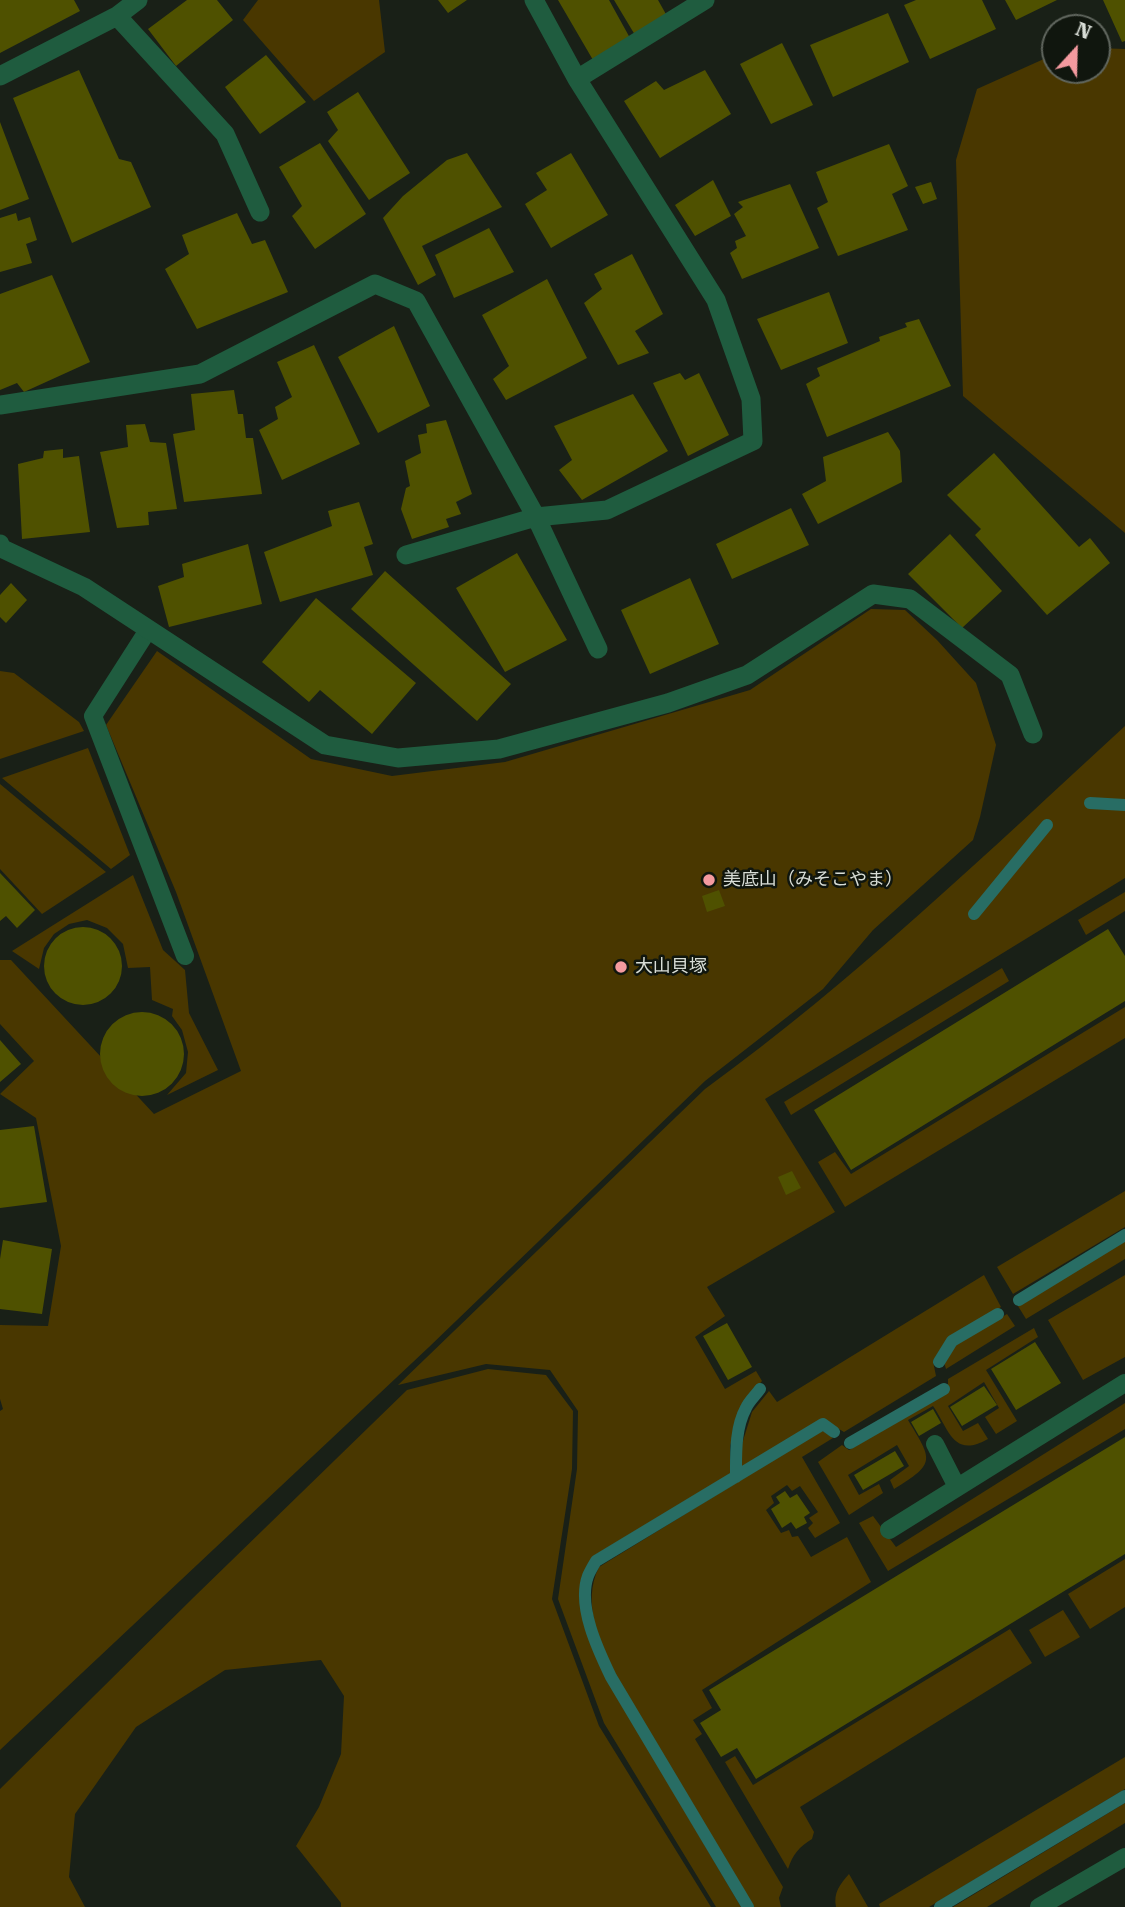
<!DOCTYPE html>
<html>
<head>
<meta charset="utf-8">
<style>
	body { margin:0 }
	#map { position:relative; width:1125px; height:1907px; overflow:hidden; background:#192017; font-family:"Roboto Serif",serif }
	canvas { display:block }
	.north { position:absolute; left:1041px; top:14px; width:70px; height:70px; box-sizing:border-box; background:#10160e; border:2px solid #60665e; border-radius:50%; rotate:22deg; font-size:19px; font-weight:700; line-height:28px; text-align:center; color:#d8ddd6 }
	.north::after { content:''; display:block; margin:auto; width:24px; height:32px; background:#f49a9f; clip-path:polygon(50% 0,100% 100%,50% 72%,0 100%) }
</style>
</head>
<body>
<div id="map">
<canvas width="1125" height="1907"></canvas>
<div class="north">N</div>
</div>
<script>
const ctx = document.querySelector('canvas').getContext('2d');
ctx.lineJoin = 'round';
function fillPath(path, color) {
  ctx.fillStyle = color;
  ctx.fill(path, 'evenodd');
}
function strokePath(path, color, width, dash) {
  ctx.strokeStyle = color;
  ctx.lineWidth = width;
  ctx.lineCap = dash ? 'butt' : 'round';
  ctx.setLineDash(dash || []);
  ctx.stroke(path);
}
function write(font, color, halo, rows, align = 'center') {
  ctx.font = font + ' "Roboto Serif","Noto Sans JP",serif';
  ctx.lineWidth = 5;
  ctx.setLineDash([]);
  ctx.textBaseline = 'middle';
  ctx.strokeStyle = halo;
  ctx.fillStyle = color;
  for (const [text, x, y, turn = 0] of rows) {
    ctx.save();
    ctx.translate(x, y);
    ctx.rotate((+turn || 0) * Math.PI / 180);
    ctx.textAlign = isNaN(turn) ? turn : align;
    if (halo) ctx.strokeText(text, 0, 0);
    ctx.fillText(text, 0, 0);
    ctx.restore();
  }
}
const green = new Path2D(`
	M258 0H379L385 52 314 101 243 20Z
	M1097 48 1125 49V533L963 396 956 160 977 89 1055 54V70H1097Z
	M871 609 905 610 937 640 976 683 996 745 980 817 973 840 873 930 823 989 705 1081 429 1347 0 1750V1411L3 1409 0 1399V1325L48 1326 61 1246 36 1118 0 1094 34 1061 0 1024V960H11L154 1114 241 1071 176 892 106 725 157 651 311 759 392 776 505 762 750 690Z
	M0 671 14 673 79 722 84 731 0 759Z
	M1125 726V878L765 1099 835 1212 707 1287 725 1316 695 1337 725 1389 756 1371 762 1381 742 1405 730 1446V1474L592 1557C589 1564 585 1571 583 1578 575 1614 594 1650 608 1681L741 1907H716L604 1723 558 1599 577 1469 578 1411 550 1370 486 1364 398 1385 705 1089C855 980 989 851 1125 726Z
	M88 748 130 855 111 869 2 778Z
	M0 784 106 872 42 914 0 869Z
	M133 875 163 950 185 970 189 1013 218 1070 167 1095 186 1073 188 1052 182 1030 172 1016 173 1009 152 1000 150 967 128 968 123 944 107 928 87 920 69 924 54 934 44 948 39 969 12 951Z
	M1125 892V911L1086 935 1078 920Z
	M1002 968 1009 981 791 1115 784 1102Z
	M1125 1007V1038L845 1207 818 1162 835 1152 851 1174Z
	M1125 1191V1227L1013 1294 997 1267Z
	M1125 1241V1259L1026 1319 1018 1306Z
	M984 1275 1001 1307 948 1338 933 1361 936 1376 844 1432 824 1420 742 1468 741 1447 752 1412 769 1391 777 1402Z
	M1125 1275V1357L1083 1380 1048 1320Z
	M1007 1314 1015 1326 946 1369 944 1362 956 1345Z
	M1034 1328 1038 1337 986 1370 1017 1421 996 1434 985 1417 999 1408 984 1382 948 1406 963 1431 978 1423 988 1439C953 1459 949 1429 933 1406L908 1420C932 1460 937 1463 894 1489L890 1480 909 1466 897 1445 848 1475 859 1495 879 1484 883 1493 849 1515 818 1462 842 1445 849 1450 948 1392V1379Z
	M488 1369 546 1375 573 1411 572 1469 552 1599 599 1726 711 1907H341V1903L296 1846 319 1807 341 1754 344 1696 321 1660 225 1670 136 1727 75 1814 69 1877 85 1907H0V1789L194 1597 407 1390Z
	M1125 1403V1429L888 1571 859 1523 873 1516 896 1547Z
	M822 1430 833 1438 802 1457 840 1523 815 1538 808 1528 813 1523 809 1518 818 1512 800 1486 792 1491 787 1485 771 1496 774 1503 766 1510 781 1533 789 1530 792 1537 798 1536 811 1557 847 1537 871 1582 702 1690 712 1708 693 1720 702 1734 695 1739 783 1887 779 1898 781 1907H754L616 1677C600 1644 581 1603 599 1567Z
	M1125 1559V1607L1090 1629 1068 1594Z
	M1063 1610 1080 1637 1045 1657 1029 1630Z
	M1010 1629 1032 1663 800 1807 814 1832 812 1839C799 1847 793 1854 788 1869L725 1762 735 1756 753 1785Z
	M1125 1757V1789L929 1907H880L879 1904Z
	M1125 1803V1823L987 1907H953Z
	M849 1874 868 1907H836C833 1893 840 1884 849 1874Z`);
const stream = new Path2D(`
	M1090 803 1125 805
	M974 914 1047 825
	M1019 1300 1125 1235
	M939 1362 952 1341 998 1314
	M850 1443 944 1389
	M736 1477C736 1454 735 1428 746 1408 749 1401 756 1395 760 1389
	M748 1907 611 1677C598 1650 577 1606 588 1576 590 1571 593 1566 596 1561L823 1424 834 1432
	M940 1907 1125 1796`);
const building = new Path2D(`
	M0 0H74L80 11 0 53Z
	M187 0H217L233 20 176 66 148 29Z
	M438 0H467L448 13Z
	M558 0H609L630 38 593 60Z
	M614 0H658L667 16 635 35Z
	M916 0H982L996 29 930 59 904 5Z
	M1005 0H1057L1016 20Z
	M1103 0H1125V41L1122 42Z
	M888 13 909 62 833 97 810 45Z
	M782 43 813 105 771 124 740 64Z
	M266 55 306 102 260 134 225 87Z
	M79 70 119 159 131 162 151 207 72 243 13 98Z
	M705 70 731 114 660 158 624 101 656 81 664 90Z
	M358 92 410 173 369 200 328 141 338 130 327 112Z
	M0 122 29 199 0 210Z
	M320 143 366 214 315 249 292 216 302 206 279 167Z
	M889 144 908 186 892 194 908 230 838 256 817 208 828 202 816 172Z
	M467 153 502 207 422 246 436 275 418 285 383 218 403 196 447 160Z
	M571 153 608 215 551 248 525 204 547 190 536 173Z
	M713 180 731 216 695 236 675 205Z
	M931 182 937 199 923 204 915 187Z
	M790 184 819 248 742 279 730 253 737 248 735 241 746 236 734 214 743 207 738 202Z
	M16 213 18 221 30 217 37 240 26 244 32 263 0 272V218Z
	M237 213 252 244 265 240 288 292 197 329 165 269 189 254 182 235Z
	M489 228 514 272 454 298 435 255Z
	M632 254 663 314 635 331 649 353 618 365 584 303 602 289 594 274Z
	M52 275 90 362 24 392 17 383 0 390V294Z
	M547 279 587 358 506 400 493 379 509 366 482 315Z
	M829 292 848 343 781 370 757 319Z
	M919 319 951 386 827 437 806 384 820 376 817 368 880 341 879 337 907 327 905 323Z
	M394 326 430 406 378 433 338 357Z
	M314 345 360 444 282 480 259 430 278 419 275 407 292 397 277 362Z
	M680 373 685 380 699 373 729 435 688 456 653 383Z
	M234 390 238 414H243L246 438H253L262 494 184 502 173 434 195 430 191 394Z
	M633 394 668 451 582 500 559 470 572 460 554 426Z
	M446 420 472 494 456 502 461 514 446 519 449 527 412 539 401 509 406 488 410 486 405 461 421 453 418 435 427 433 426 424Z
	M145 424 150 442 166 443 177 509 148 512 149 525 117 528 100 452 128 447 126 425Z
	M888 432 900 451 902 482 818 524 802 494 826 481 823 457Z
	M63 449V458L79 456 90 532 22 539 18 464 43 458 44 451Z
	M994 453 1079 547 1090 538 1110 563 1047 615 975 535 981 529 947 495Z
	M359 502 373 544 364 547 373 575 280 602 264 552 332 526 328 511Z
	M791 508 809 545 732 579 716 544Z
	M950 534 1002 591 962 628 908 574Z
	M248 544 262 604 169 627 158 586 184 577 182 564Z
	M517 553 567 640 505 672 456 588Z
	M385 571 511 684 477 721 351 609Z
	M690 578 719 644 650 674 621 610Z
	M11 583 27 600 6 623 0 617V595Z
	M316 598 416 683 372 734 320 690 309 702 262 662Z
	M0 873 35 910 17 928 6 916 0 921Z
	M719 890 725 906 707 912 702 896Z
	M44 966a39 39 0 1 1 78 0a39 39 0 1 1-78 0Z
	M1108 929 1125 956V1001L851 1170 814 1110Z
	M100 1054a42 42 0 1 1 84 0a42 42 0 1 1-84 0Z
	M0 1040 21 1064 0 1082Z
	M34 1126 47 1202 0 1208V1130Z
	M792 1171 801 1188 786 1195 778 1177Z
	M3 1240 52 1249 42 1314 0 1309V1259Z
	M727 1323 752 1367 728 1380 703 1336Z
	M1035 1342 1061 1383 1016 1410 991 1369Z
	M984 1386 997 1405 962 1426 950 1407Z
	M933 1409 941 1423 919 1436 911 1422Z
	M1125 1437V1554L756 1779 737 1748 721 1757 700 1723 721 1710 709 1690Z
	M895 1451 904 1466 863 1490 854 1475Z
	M785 1491 790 1498 797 1494 810 1513 804 1517 807 1523 796 1529 791 1522 782 1528 771 1509 780 1503 776 1497Z`);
const service = new Path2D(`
	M148 630 93 716 185 956
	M935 1444 957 1487
	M889 1530 1125 1383
	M1039 1907 1125 1857`);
const minor = new Path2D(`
	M534 0 577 79
	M117 16 225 134 260 212
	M0 76 117 16 138 0
	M0 405 200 374 375 284 416 301 536 517 607 510 753 441 751 399 716 300 577 79 705 0
	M0 544 1 548 84 587 325 745 398 758 499 749 668 703 747 675 873 594 910 599 1010 675 1033 734
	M406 555 536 517 598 649`);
const markers = [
	[709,880,7,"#f49a9f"],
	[621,967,7,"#f49a9f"]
];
const poiNames = [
	["美底山（みそこやま）",723,880],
	["大山貝塚",635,967]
];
fillPath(green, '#493700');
strokePath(stream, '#286d64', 12);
fillPath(building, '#4f5100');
strokePath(service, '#1f5c3f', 18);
strokePath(minor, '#1f5c3f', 19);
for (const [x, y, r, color] of markers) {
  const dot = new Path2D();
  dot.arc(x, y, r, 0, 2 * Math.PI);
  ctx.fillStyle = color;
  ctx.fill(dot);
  strokePath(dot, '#10160e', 2.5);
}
write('18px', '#d8ddd6', '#10160e', poiNames, 'left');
</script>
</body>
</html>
